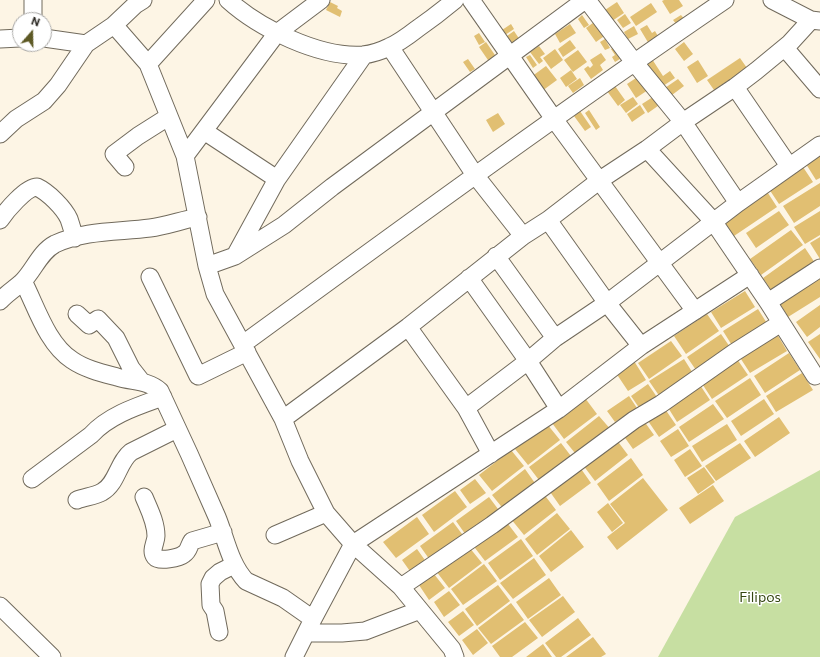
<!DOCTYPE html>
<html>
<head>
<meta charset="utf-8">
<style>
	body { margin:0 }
	#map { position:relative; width:820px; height:657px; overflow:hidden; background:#fdf5e5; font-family:Commissioner,sans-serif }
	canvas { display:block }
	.north { position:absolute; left:12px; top:12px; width:40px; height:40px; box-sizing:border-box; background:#fff; border:1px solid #acaba9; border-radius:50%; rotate:20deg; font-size:11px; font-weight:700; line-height:16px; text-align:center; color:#302d27 }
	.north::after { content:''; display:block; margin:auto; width:14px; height:18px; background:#5d5925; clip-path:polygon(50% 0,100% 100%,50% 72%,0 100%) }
</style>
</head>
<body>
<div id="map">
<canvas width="820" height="657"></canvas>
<div class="north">N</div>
</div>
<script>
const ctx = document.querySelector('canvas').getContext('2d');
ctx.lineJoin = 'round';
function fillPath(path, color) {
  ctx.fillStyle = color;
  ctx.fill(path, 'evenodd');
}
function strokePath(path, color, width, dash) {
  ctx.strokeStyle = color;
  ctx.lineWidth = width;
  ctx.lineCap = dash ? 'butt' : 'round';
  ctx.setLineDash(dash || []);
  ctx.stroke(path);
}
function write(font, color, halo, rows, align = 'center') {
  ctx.font = font + ' Commissioner,sans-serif';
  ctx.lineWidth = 3;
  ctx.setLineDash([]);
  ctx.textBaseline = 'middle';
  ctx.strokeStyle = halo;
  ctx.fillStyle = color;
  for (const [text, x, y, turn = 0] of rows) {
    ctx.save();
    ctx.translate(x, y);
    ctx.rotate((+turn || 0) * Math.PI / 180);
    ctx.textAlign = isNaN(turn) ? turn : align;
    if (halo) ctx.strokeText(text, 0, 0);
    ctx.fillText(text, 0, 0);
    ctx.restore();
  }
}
const green = new Path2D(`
	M820 470V657H658L735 517Z`);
const building = new Path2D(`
	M664 0H679L683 6 670 14 662 1Z
	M330 2 338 6 337 8 342 11 340 17 326 10Z
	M617 2 624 13 612 21 605 10Z
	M651 3 657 12 636 26 630 17Z
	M625 14 631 23 623 28 617 20Z
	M582 15 589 25 584 28 578 19Z
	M681 15 685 20 677 25 673 20Z
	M597 20 607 34 596 42 586 28Z
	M511 24 514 29 505 35 502 30Z
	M570 24 576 33 560 43 555 34Z
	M647 25 652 33 655 31 659 38 649 44 640 29Z
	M634 26 638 34 628 39 624 32Z
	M514 31 520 40 513 44 507 36Z
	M479 33 485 42 479 45 474 36Z
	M605 39 610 48 605 50 600 42Z
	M570 40 576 48 563 57 558 49Z
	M486 42 497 58 490 63 479 47Z
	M684 42 693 54 684 61 675 49Z
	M617 45 625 56 615 62 612 57 615 55 611 49Z
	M539 46 545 54 540 57 543 61 539 64 530 52Z
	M555 49 563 60 551 69 543 58Z
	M578 50 587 62 573 72 564 60Z
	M601 53 606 60 600 65 603 70 591 79 584 69 588 66 590 68 593 65 590 60Z
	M530 55 537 65 533 68 526 57Z
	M740 58 747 68 714 90 707 80Z
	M468 59 475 69 470 72 463 62Z
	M652 59 663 76 670 71 675 78 660 88 645 64Z
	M698 60 708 76 697 83 687 67Z
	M546 66 557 80 542 91 531 77Z
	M571 70 577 79 566 87 560 78Z
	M639 76 648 90 636 98 627 84Z
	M580 78 584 85 573 93 568 86Z
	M678 79 684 86 668 98 662 90Z
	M615 86 625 100 618 106 607 91Z
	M656 95 662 103 648 113 642 104Z
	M633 97 638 104 626 113 620 105Z
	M640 105 645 113 632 122 627 114Z
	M589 110 600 127 596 130 585 113Z
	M580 111 591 127 585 131 574 116Z
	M498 113 505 124 493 132 486 120Z
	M820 155V178L816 180 806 164Z
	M803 167 813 182 779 204 769 189Z
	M820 183V206L794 223 783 206Z
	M766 190 777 207 734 236 723 220Z
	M779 211 789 225 756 248 746 233Z
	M820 211V235L805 244 794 227Z
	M791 230 803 245 761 275 750 259Z
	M820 237V259L810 243Z
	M805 248 815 263 773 293 763 278Z
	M820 274V297L788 317 778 300Z
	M745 291 755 307 721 328 711 312Z
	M820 305V327L807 337 796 322Z
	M758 309 768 325 733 347 723 331Z
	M707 314 719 331 686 354 674 336Z
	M721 334 732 350 698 373 687 357Z
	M777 334 787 351 750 373 739 356Z
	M820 334V359L808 342Z
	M671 341 682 356 649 379 638 363Z
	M789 353 800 370 765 393 754 376Z
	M684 359 694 375 660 397 649 381Z
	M737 359 748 375 712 399 701 382Z
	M634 361 646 380 628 391 616 373Z
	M802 373 813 390 776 412 766 396Z
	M750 378 761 395 727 418 715 401Z
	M648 384 659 400 642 412 631 396Z
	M700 385 710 400 677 422 667 406Z
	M629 396 637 408 615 422 607 411Z
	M585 398 597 414 564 439 552 423Z
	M764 399 774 414 741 436 731 421Z
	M713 404 724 419 689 442 679 427Z
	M663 406 676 425 659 437 646 418Z
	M599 416 612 431 579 458 566 442Z
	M779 417 790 433 755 457 744 441Z
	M644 421 654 435 633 449 623 435Z
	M547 424 560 440 528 465 515 449Z
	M727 424 737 440 702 462 692 446Z
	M678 429 689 446 671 457 660 441Z
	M616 439 628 455 595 481 583 465Z
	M561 443 574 460 542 484 529 467Z
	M740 443 751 458 716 481 705 466Z
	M690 449 702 466 685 477 674 460Z
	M511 450 524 466 492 491 479 475Z
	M631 458 643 475 609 501 597 484Z
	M579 466 591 483 560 506 548 489Z
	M704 467 715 482 698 494 687 478Z
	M525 469 537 486 505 511 492 495Z
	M643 478 668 510 617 550 607 537 625 523 610 504Z
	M475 479 486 493 470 504 460 490Z
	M713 485 724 501 690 524 679 508Z
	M455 491 467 507 434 532 422 515Z
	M543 493 556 510 524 535 511 519Z
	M489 497 501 513 468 538 456 521Z
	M608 503 623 523 612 532 597 512Z
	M557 513 570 529 537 555 525 539Z
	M417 517 429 534 396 558 383 542Z
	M505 520 518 537 485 561 472 544Z
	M453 522 465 538 432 563 420 546Z
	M571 530 584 547 551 572 539 556Z
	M521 539 533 556 500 580 488 563Z
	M469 547 482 563 449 588 436 571Z
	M417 549 427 563 412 574 402 560Z
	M534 558 546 575 513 599 500 583Z
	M484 564 497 581 463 605 451 589Z
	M434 574 445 588 429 600 419 585Z
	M549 578 561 595 528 619 516 602Z
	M498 585 510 601 477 626 465 609Z
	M449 591 460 605 444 617 434 602Z
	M563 596 575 612 542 637 529 620Z
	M511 603 524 620 491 644 478 628Z
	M463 611 474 625 459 636 448 622Z
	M578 618 591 635 561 657H556L545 643Z
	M525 622 538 638 512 657H500L492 646Z
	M477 629 488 643 473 655 462 640Z
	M593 637 606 654 601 657H566Z
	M543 644 552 657H526Z`);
const minor = new Path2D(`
	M228 0C259 28 319 58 363 55 371 54 381 51 389 47 399 43 408 36 417 29 430 20 443 10 455 0
	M471 0 554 119 695 311
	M587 0 634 62 683 122 738 203
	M772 0 811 20 820 21
	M33 20V0
	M114 25 148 64 185 156 207 266 215 294 283 419 300 461 326 513 353 544 401 587 452 649 455 657
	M44 38 86 44
	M0 39 20 38
	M390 47 475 175 523 236
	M785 48 820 89
	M148 64 206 0
	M735 87 789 166
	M204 131 277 179
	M0 134 16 119 44 101 58 85 86 44 114 25 135 5 143 0
	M647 149 713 221 768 302 815 376
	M185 156 277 33 321 0
	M125 167 114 154 138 136 168 117
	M0 220C6 211 26 187 37 187 48 192 64 208 69 219 71 225 73 232 75 238
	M548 220 607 303 641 346
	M236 254 277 179 364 55
	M496 256 555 338
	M207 266 235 256 284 225 332 187 585 0
	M150 277 198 376 247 352
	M469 278 528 361 559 409
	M23 281C36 306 47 344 72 360 85 369 102 373 117 377 132 382 148 380 160 391 180 433 199 475 217 517 226 539 230 564 246 581L283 598 313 619
	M0 301C7 293 16 288 23 281 34 270 40 252 55 244 84 230 119 232 150 228 166 226 182 220 198 217
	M768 302 820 268
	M77 314 89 325 98 319 116 338 131 368 142 382
	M408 327 466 408 491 454
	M243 344C402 228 562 111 725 0
	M466 408 528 361 555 338 607 303 738 203 820 145
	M283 419 408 327 523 236 548 220 600 180 647 149 683 122 735 87 756 71 790 43 811 20
	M32 479 91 435C109 415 138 406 163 397
	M144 497C149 509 156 522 156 536 156 542 150 551 155 557 159 562 179 558 184 554 189 551 189 545 192 541L223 532
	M77 500C85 497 95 496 102 492 117 484 118 462 131 452L177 429
	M275 535 326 513
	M401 587 492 525 634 420 661 404 735 352 781 323
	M0 606 52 657
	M219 632 215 611 211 605 210 584 213 578 220 572 234 565
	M307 633H342L365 631 420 610
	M294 657 313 619 353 544 559 409 641 346 750 275`);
const parkNames = [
	["Filipos",760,597]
];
fillPath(green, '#c7dfa2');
fillPath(building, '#e1bf72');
strokePath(minor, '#716a5c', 19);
strokePath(minor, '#fff', 17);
write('14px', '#354711', '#fff', parkNames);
</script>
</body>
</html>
